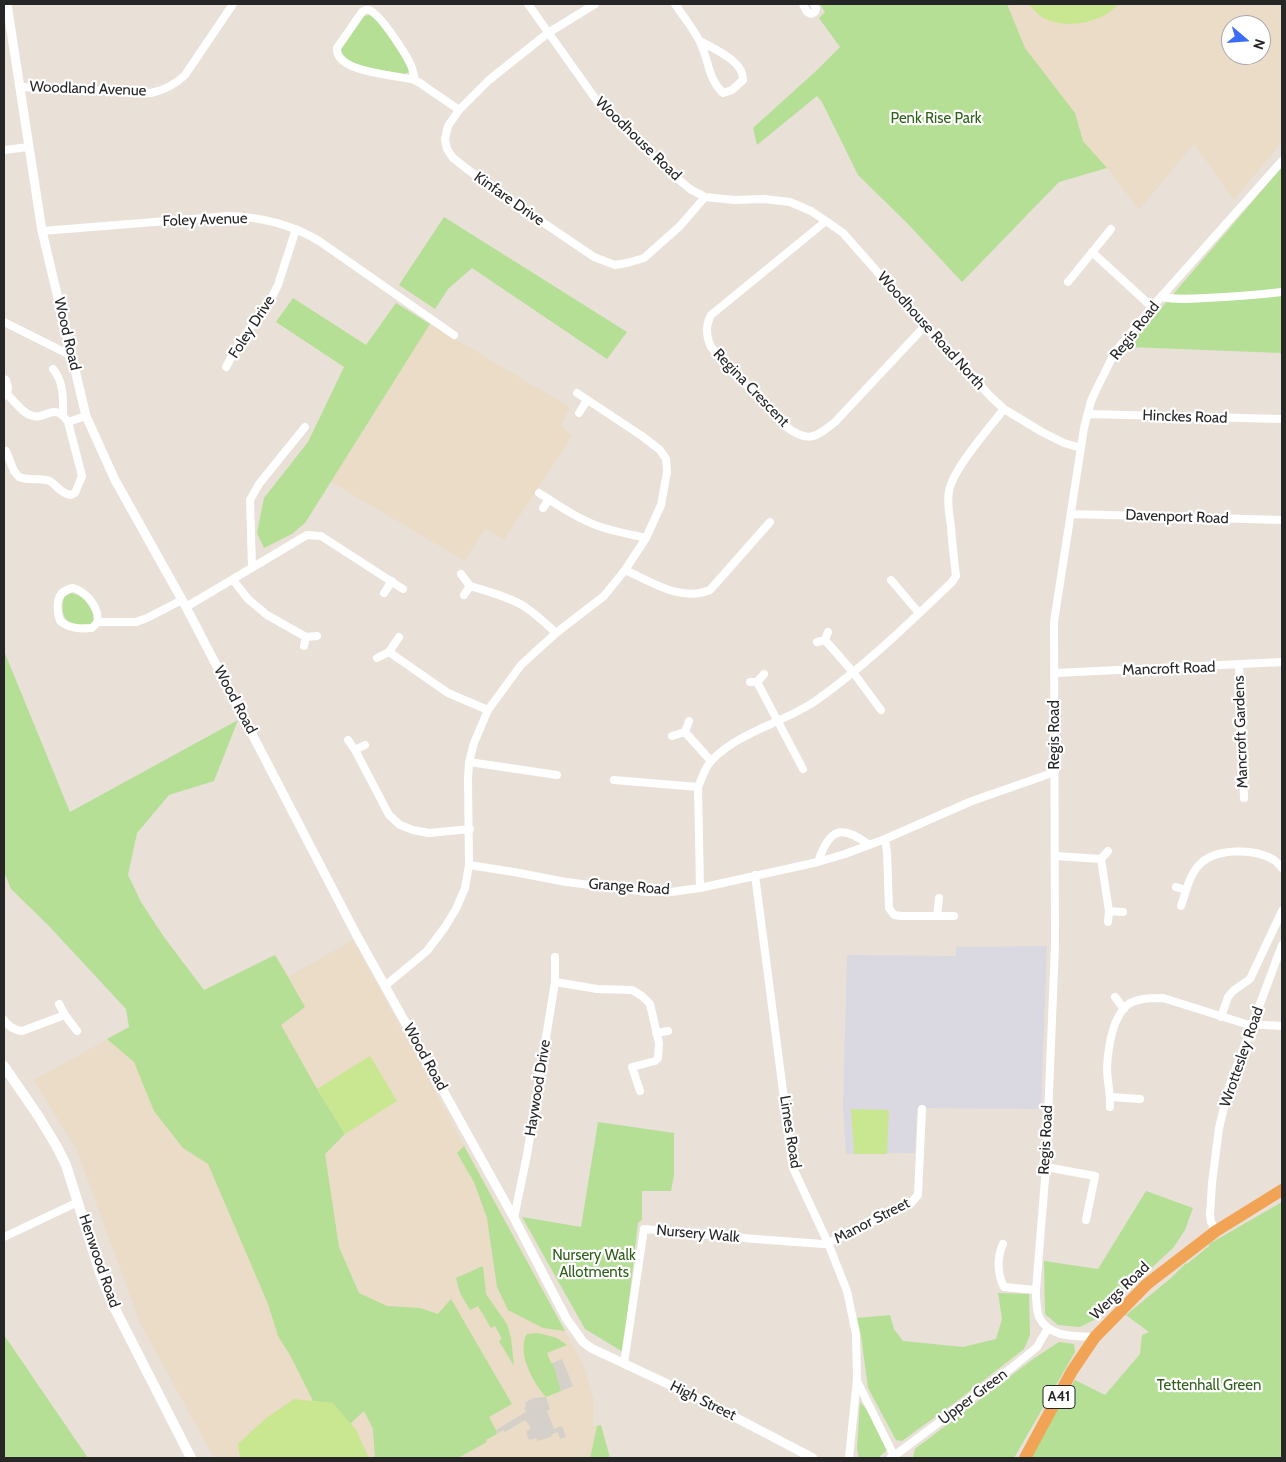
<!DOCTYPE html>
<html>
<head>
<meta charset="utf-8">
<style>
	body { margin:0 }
	#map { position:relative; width:1286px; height:1462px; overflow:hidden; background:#e9e0d8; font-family:Cabin,sans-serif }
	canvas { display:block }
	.frame { position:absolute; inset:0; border:5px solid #262626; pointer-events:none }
	.north { position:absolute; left:1221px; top:15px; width:50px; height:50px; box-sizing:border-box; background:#fff; border:1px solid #a8a8a8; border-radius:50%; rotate:108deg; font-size:14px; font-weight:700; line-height:20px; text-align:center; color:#262626 }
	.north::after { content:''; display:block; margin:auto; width:18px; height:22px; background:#3a6cf4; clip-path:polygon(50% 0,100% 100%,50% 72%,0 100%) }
</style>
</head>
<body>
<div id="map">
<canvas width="1286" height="1462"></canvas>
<div class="frame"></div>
<div class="north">N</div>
</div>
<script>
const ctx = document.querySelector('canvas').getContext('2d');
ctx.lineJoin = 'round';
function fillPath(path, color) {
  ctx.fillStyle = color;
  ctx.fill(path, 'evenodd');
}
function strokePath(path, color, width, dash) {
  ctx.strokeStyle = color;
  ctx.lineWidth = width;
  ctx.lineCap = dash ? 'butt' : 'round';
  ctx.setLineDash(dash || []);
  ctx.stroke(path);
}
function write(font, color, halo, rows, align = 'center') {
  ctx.font = font + ' Cabin,sans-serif';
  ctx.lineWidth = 4.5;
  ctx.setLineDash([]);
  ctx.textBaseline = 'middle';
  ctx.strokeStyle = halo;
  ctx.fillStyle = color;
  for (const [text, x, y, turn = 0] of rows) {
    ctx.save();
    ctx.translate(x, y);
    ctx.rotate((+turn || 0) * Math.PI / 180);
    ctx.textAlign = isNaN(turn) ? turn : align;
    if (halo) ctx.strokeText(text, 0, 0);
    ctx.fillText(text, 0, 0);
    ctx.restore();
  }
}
const industrial = new Path2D(`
	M1047 946 1041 1109 917 1108 915 1153 846 1154 843 1106 847 955 956 956V947Z`);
const education = new Path2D(`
	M982 4H1282V142L1234 200 1194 144 1139 210 1107 168 997 44ZM1231 25H1261V55H1231Z
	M430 324 570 407 561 425 572 436 504 540 485 529 465 561 331 482Z
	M353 940 583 1364 594 1400 593 1426 601 1425 610 1458H214L140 1323 77 1151 34 1080 129 1027 275 955 289 976Z`);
const green = new Path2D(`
	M820 4H1007L1025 48 1075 113 1083 141 1107 168 1059 182 962 282 908 224 858 175 822 102 817 96 757 145 753 128 816 71 840 47 819 18 825 12Z
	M369 15C382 21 400 54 409 67V72L404 74C386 70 351 69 340 53L343 46 364 16Z
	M1282 167V353L1128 347Z
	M444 217 627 332 607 359 472 268 448 289 435 309 399 285Z
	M293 298 366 345 396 303 430 324 305 523 292 534 264 548 257 533 264 498 308 442 344 367 276 322Z
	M71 593C85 596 89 605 95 617L92 624C71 626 58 622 64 597Z
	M4 651 70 812 238 720 214 781 169 795 137 833 128 875 141 902 164 937 204 990 275 955 288 977 305 1007 281 1025 317 1089 345 1134 325 1154 339 1247 359 1293 387 1306 420 1308 438 1314 451 1299 512 1404 489 1417 496 1430 497 1434 486 1440 487 1442 458 1458H375L373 1429 364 1411 350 1424 333 1403 313 1401 290 1355 278 1336 268 1304 208 1164 183 1148 154 1111 134 1062 107 1039 129 1027 126 1009 48 925 11 889 4 872Z
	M598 1122 674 1133V1175L671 1191H642V1220L638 1223 623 1352 585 1329 522 1217 581 1227Z
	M464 1146 565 1331 543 1328 508 1310 497 1287 487 1218 474 1182 457 1153Z
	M1146 1191 1193 1208 1185 1230 1173 1248 1096 1319 1080 1327 1058 1325 1045 1314 1044 1261 1098 1269Z
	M1282 1202V1458H1029L1047 1424 1075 1380 1105 1395 1140 1354 1142 1335 1149 1332 1126 1315 1171 1278 1186 1263 1187 1264 1209 1246V1244Z
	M483 1266 486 1294 507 1324 511 1338 514 1366 499 1341 502 1339 495 1326 491 1328 478 1306 470 1310 460 1293 456 1278Z
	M998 1293 1029 1294 1030 1335 1024 1349 957 1401 902 1441 896 1440 868 1388 861 1336 857 1318 890 1315 894 1329 903 1341 963 1347 996 1339 1002 1319Z
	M538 1333 557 1338 567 1345 547 1353 551 1363H553L561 1391 546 1397C533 1383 516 1351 527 1334Z
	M4 1335 88 1458H4Z
	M1059 1342 1074 1344 1075 1352 1014 1458 913 1457 915 1449 1033 1359Z
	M860 1402C873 1416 882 1432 887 1450L878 1458H859L857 1449Z
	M601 1425 610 1458H590L597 1426Z`);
const pitch = new Path2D(`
	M1028 4H1119C1115 7 1111 11 1107 14 1087 25 1058 29 1039 15 1035 12 1032 7 1028 4Z
	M370 1056 397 1101 345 1134 317 1089Z
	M851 1109 889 1110 887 1154H854Z
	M294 1399 333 1403 356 1430 369 1458H240L238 1444 265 1419Z`);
const plaza = new Path2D(`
	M562 1359 573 1386 561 1391 553 1363Z
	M546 1397 550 1409 547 1411 554 1429 562 1426 566 1437 560 1439 558 1432 552 1434V1436L548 1438 537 1441 536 1438 529 1440 526 1432 531 1428 525 1420 505 1432 503 1430 497 1434 496 1430 526 1412 524 1408 526 1406 525 1403 533 1398Z`);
const minor = new Path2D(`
	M528 4 597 101 672 174 690 189 705 197 734 200 764 199 790 202 811 211 826 221 843 233 925 326 992 398 1004 409 1042 432 1064 443 1081 448
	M595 4 548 33 489 80 459 110 448 126 445 139 447 149 453 158 489 186 594 257 615 265 627 263 644 258 680 226 705 197
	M675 4C683 16 692 27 699 40 709 58 707 78 723 93L732 90 743 80C744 61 714 49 700 41
	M803 4 807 12 811 14 815 12 816 9 814 4
	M415 80C414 76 413 72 412 68 408 57 380 13 369 10 366 9 365 10 362 12L337 48C335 73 397 75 414 80 418 81 423 85 427 88 437 95 448 102 459 110
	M20 87 151 93C164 90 175 85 185 75L233 4
	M4 150 29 147
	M826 221 711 315C705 326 706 336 711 347L784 425C807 443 814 439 835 422L925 326
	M42 231 229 216C261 217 291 224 319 241L454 335
	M1092 252 1152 307
	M1068 282 1111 229
	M1162 297C1176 300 1190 299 1205 298 1231 297 1256 295 1282 292
	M4 322 72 356
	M226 367 238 345 271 299 278 285 296 229
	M53 369C64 382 63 398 63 414
	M4 379 6 380 8 388 7 394 4 396
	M7 394C12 399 23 413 30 415 46 422 53 400 68 422L86 416
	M579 413 587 400
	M1088 414 1282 419
	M6 451 14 471 19 477C29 481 38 478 47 480 57 483 58 493 71 495L75 493 82 476 68 422
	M539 493C559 506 581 521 604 528 618 532 632 535 646 538
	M543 508 549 499
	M1071 514 1282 520
	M252 567 250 500 259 484 305 427
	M625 570C652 582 680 602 710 590L770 522
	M461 574 470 586 464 595
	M233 580 248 599 267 615 306 637
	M891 580 919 613
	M470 586C487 591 506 596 522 605 534 612 545 623 556 633
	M73 588C84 591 94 602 97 613 98 616 97 619 98 622L92 628C81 629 70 629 60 621 56 607 55 591 73 588Z
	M384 593 392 581
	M186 607 307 535 321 536 403 589
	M98 622H136L147 618 182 600
	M825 640 853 672 881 710
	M817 642 825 640 828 632
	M304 646 306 637 317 636
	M389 652 448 693 488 710
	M377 658 389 652 399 637
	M1239 665 1244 798
	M1056 673 1282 662
	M750 682H757L764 674
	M757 682 803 769
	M685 732 711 761
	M672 736 685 732 689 721
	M348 740 355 750 389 815 400 825 413 830 429 833 470 829
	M355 750 365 745
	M469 762 557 775
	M614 780 698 787
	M885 839 887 852 889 908 894 915 901 916H954
	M1056 856 1101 859 1108 851
	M1101 859 1109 911 1108 922
	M818 862C829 830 840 823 869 845
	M469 865 514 872 566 882 647 892H671L700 888 818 862 845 854 885 839 972 801 1055 772
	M755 875 793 1168 828 1243 847 1291 856 1334 857 1379 849 1458
	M1176 887 1186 890
	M700 888 698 787C702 778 705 767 712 760 739 732 782 723 814 702 864 667 908 624 952 582L956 576C954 559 952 542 951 526 949 515 947 503 949 491 953 469 989 428 1004 409
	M1181 906C1186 892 1189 875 1200 864 1216 848 1255 848 1274 860 1277 862 1279 865 1282 868
	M1109 911 1123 912
	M937 916 939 898
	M555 982 597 989 632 990 642 996 650 1004 659 1043 658 1058 655 1061 632 1067 640 1091
	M386 985 427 951 445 927 456 909 465 888 469 865 468 779 469 762 474 743 488 710 521 665 556 633 604 596 625 570 646 538 661 505 667 472 666 459 660 450 642 436 577 393
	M1115 997 1124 1009
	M59 1004 65 1015 77 1031
	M1221 1017 1228 997 1233 991 1250 979 1282 911
	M4 1020C8 1026 14 1030 22 1031L65 1015
	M656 1033 668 1031
	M1111 1097 1140 1099
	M1110 1107C1111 1094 1107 1081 1107 1068 1108 1050 1112 1020 1126 1006 1135 998 1151 998 1163 998L1246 1024 1282 1026
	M1046 1167 1095 1176 1086 1220
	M514 1218 527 1155 555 982V957
	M1216 1231 1211 1222 1210 1215 1212 1183 1219 1128 1229 1087 1282 945
	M4 1237 78 1202
	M1003 1244C997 1257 997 1274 1004 1287L1036 1290
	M1095 1337C1075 1336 1049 1338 1039 1317 1036 1309 1036 1298 1036 1290L1046 1167 1055 945 1054 622 1084 428 1091 401 1096 390 1115 352 1152 307 1282 161
	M624 1363 644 1229 755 1239 823 1244 828 1243 911 1203 918 1195 922 1109
	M857 1381 894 1456 1014 1366 1037 1347 1048 1328`);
const tertiary = new Path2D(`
	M7 4 42 231 86 416 115 480 186 607 356 934 514 1218 566 1318 583 1342 591 1348 704 1401 813 1458
	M891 1458 894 1456 896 1458`);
const secondary = new Path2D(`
	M4 1066 39 1117 57 1147 66 1165 101 1276 114 1307 191 1458`);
const trunk = new Path2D(`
	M1025 1458 1072 1371 1095 1337 1147 1284 1216 1231 1282 1190`);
const shields = [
	[1059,1397,32]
];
const shieldNames = [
	["A41",1059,1397]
];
const streetNames = [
	["Woodland Avenue",88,89,2],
	["Woodhouse Road",638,139,44],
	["Kinfare Drive",509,199,35],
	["Foley Avenue",205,220,-2],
	["Foley Drive",252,327,-57],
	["Woodhouse Road North",931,331,48],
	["Regis Road",1135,331,-52],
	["Wood Road",67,334,77],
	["Regina Crescent",751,388,46],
	["Hinckes Road",1185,417,2],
	["Davenport Road",1177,517,2],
	["Mancroft Road",1169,669,-2],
	["Wood Road",235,700,62],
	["Mancroft Gardens",1241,732,-92],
	["Regis Road",1055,735,-90],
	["Grange Road",629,887,4],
	["Wood Road",425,1057,61],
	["Wrottesley Road",1242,1057,-71],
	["Haywood Drive",538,1088,-81],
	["Limes Road",790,1132,81],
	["Regis Road",1046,1140,-87],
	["Manor Street",872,1221,-27],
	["Nursery Walk",698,1234,5],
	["Henwood Road",99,1261,71],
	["Wergs Road",1120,1291,-44],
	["Upper Green",973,1397,-37],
	["High Street",703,1401,26]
];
const parkNames = [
	["Penk Rise Park",936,119],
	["Nursery Walk",594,1256],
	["Allotments",594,1273],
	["Tettenhall Green",1209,1386]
];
fillPath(industrial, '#dad9e1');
fillPath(education, '#ebdcc7');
fillPath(green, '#b4df95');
fillPath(pitch, '#c9e790');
fillPath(plaza, '#d5d0ca');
strokePath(minor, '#fff', 8);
strokePath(tertiary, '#fff', 9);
strokePath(secondary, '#fff', 10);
strokePath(trunk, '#f2a456', 12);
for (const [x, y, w] of shields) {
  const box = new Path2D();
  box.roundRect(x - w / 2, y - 11.5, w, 23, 4);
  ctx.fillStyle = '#fff';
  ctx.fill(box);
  strokePath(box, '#262626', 1);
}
write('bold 14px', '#262626', null, shieldNames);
write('15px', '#262626', '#fff', streetNames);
write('15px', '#2f5f1a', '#fff', parkNames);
</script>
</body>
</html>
